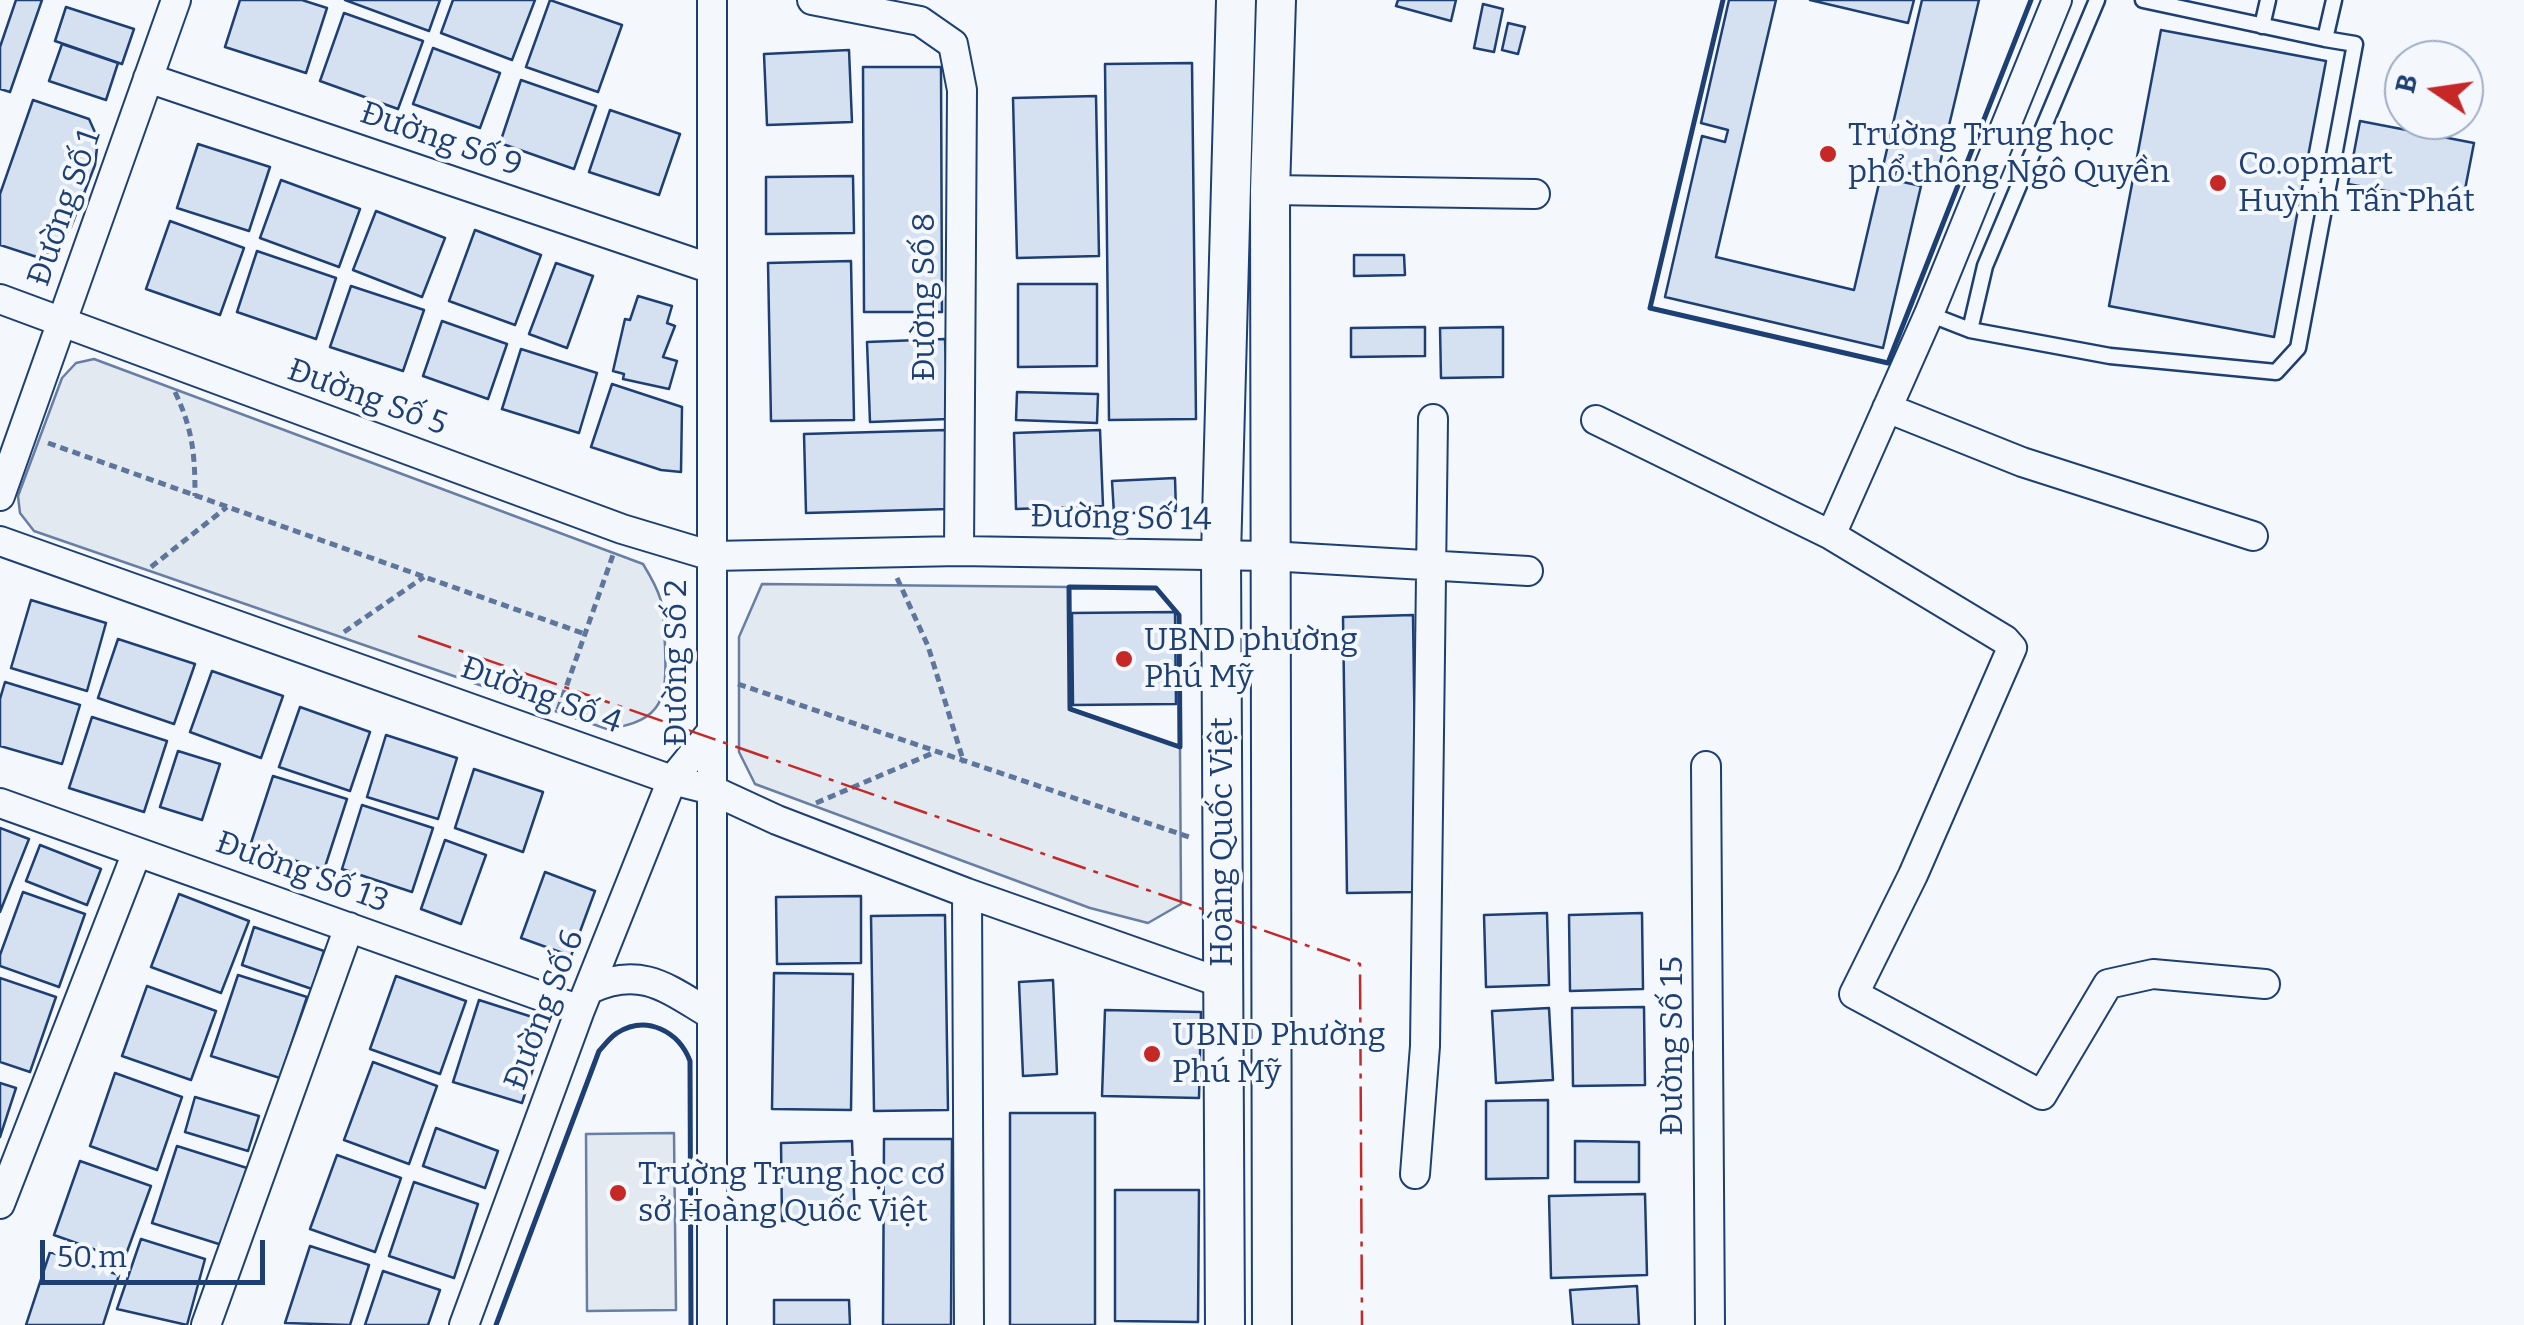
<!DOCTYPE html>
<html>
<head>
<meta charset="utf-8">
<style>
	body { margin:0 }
	#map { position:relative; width:2524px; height:1325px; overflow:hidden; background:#f4f7fb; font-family:Bitter,serif }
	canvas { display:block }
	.north { position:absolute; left:2384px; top:40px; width:100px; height:100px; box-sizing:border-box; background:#f4f7fb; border:2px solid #9eadc5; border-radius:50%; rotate:283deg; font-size:28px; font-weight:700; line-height:40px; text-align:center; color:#1d3f73 }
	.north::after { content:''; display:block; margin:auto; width:35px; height:45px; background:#c62828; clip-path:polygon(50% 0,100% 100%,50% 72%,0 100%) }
	.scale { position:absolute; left:40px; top:1240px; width:225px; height:45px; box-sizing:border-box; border:5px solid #1d3f73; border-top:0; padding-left:12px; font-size:30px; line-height:35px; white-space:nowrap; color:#1d3f73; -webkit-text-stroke:8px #f4f7fb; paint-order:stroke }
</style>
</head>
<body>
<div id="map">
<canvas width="2524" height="1325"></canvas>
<div class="north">B</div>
<div class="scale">50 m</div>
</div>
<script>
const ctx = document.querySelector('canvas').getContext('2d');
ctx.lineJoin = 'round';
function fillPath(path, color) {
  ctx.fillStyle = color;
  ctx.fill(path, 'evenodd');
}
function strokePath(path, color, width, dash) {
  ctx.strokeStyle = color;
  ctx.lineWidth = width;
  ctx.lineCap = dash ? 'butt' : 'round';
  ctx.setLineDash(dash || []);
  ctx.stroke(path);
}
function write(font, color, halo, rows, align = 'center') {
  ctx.font = font + ' Bitter,serif';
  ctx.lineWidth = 8;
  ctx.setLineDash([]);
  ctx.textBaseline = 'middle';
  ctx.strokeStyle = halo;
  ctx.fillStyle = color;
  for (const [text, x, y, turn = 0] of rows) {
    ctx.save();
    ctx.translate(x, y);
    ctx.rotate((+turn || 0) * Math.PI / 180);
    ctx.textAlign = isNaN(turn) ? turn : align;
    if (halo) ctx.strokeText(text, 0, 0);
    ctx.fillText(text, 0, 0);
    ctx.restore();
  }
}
const green = new Path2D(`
	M94 359 643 564C665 600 663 605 665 646 667 697 665 721 607 729L34 531 20 513 18 496 62 378 76 363Z
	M762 584 1069 587 1070 708 1180 747 1181 904 1148 923 1090 908 755 784 739 752V637Z
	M674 1133 676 1310 587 1311 586 1134Z`);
const building = new Path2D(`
	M16 0H42L10 92 0 89V47Z
	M240 0H302L327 8 306 73 225 47Z
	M345 0H440L429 31Z
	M453 0H535L512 60 441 33Z
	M550 0 622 25 598 92 526 67Z
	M1398 0H1456L1451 21 1396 6Z
	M1729 0H1776L1716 257 1854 290 1922 0H1979L1936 180 1896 170 1894 180 1921 186 1883 348 1665 297 1702 136 1725 142 1728 130 1701 123Z
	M1810 0H1914L1908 23Z
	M1483 4 1503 9 1494 52 1474 48Z
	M66 7 134 29 122 64 55 41Z
	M344 13 423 41 398 109 320 81Z
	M1508 23 1525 27 1518 54 1502 50Z
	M2161 30 2326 61 2274 337 2109 306Z
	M62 44 118 63 106 100 49 81Z
	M433 48 500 73 480 128 413 104Z
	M849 50 852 122 767 125 764 54Z
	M1192 63 1196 419 1109 420 1105 64Z
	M863 67H941L942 312H864Z
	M521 80 596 106 574 169 500 143Z
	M1096 96 1099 256 1017 258 1013 98Z
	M33 100 89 119 98 139 95 165 71 227 54 249 40 258 0 245V194Z
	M610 110 680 134 659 195 589 172Z
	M2360 121 2474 143 2462 205 2348 184Z
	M198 144 270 167 249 231 177 208Z
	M853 176 854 233 766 234V177Z
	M281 180 360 209 339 267 260 238Z
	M376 211 445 238 422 297 353 270Z
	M170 221 244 248 220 315 146 289Z
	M475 230 541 255 515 325 449 301Z
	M257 251 336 278 316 339 237 312Z
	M1354 255H1404L1405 275 1354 276Z
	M851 261 854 420 771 421 768 263Z
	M556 263 593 276 567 348 529 334Z
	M1018 284H1097V366L1018 367Z
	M351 286 424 310 403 371 330 347Z
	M638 296 672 306 667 323 675 326 663 357 677 361 669 389 623 379 624 374 613 371 625 319 630 320Z
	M442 321 507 344 488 399 423 376Z
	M1425 327V356L1351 357V328Z
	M1503 327V377L1441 378 1440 328Z
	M945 339 948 419 870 422 867 342Z
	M521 349 597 373 579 433 502 409Z
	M612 384 682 407 681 472 661 470 591 447Z
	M1017 392 1098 394 1097 423 1016 420Z
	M946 430 948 509 806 513 804 434Z
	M1100 430 1103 506 1016 509 1014 433Z
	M1175 478 1176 511 1114 514 1112 481Z
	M31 600 106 623 87 691 11 668Z
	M1175 612 1176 704 1073 705 1072 613Z
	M1413 615 1417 892 1347 893 1343 617Z
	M118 639 195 664 174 724 98 698Z
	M212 671 283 696 261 758 190 732Z
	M5 682 80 705 62 764 0 746V699Z
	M300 707 370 732 350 791 279 767Z
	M92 717 167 741 144 812 69 788Z
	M386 735 457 758 438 819 367 797Z
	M178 751 220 764 202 820 160 807Z
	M474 769 543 792 523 852 455 828Z
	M273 776 347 799 324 870 250 846Z
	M362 805 433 828 412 892 342 869Z
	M0 828 29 839 0 912Z
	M445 840 486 855 461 924 421 909Z
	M40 845 101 869 87 905 26 881Z
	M545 872 595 891 571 956 521 938Z
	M23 892 85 914 59 987 0 966V955Z
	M179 894 249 921 221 993 151 967Z
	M861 896V963L777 964 776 897Z
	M1547 913 1549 985 1486 987 1484 915Z
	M1642 913 1643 989 1570 991 1569 915Z
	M945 915 948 1110 874 1111 871 916Z
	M254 927 324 951 312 989 242 965Z
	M774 973 853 974 851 1110 772 1109Z
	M238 975 307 997 280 1078 211 1056Z
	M396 976 466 1001 440 1074 370 1049Z
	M0 978 56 997 30 1072 0 1062Z
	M1053 980 1057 1074 1023 1076 1019 982Z
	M147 986 216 1011 191 1080 122 1056Z
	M479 1000 548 1022 522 1103 453 1082Z
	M1644 1007 1645 1085 1573 1086 1572 1008Z
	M1549 1008 1553 1080 1496 1083 1492 1011Z
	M1105 1010 1201 1012 1199 1098 1102 1096Z
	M373 1062 437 1086 409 1164 344 1140Z
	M115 1073 182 1097 157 1170 90 1146Z
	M0 1083 16 1088 0 1137Z
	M195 1097 259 1116 248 1151 185 1132Z
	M1548 1100V1178L1486 1179V1101Z
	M1010 1113H1095V1325H1010Z
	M436 1128 498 1151 485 1188 423 1166Z
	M884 1139H952L951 1325H883Z
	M852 1141 855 1219 782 1221 781 1143Z
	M1575 1141 1639 1142V1182H1575Z
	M177 1146 247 1168 222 1245 152 1223Z
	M337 1155 401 1178 375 1252 310 1229Z
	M80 1161 151 1186 124 1260 54 1235Z
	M414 1182 478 1204 454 1278 389 1256Z
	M1115 1190H1199L1198 1322 1115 1321Z
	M1645 1194 1647 1275 1551 1278 1549 1196Z
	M141 1239 205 1259 187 1325 117 1309Z
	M310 1246 369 1265 350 1325 285 1323Z
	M50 1252 119 1275 103 1325H26Z
	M383 1271 440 1290 428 1325H365Z
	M1637 1286 1639 1325H1573L1570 1290Z
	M774 1300H849L850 1325H774Z`);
const path = new Path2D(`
	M175 392C193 430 195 455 195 496
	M48 443 585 634
	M151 567 227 507
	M897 578 928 646 964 763
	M344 632 424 577
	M738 684 1192 838
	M558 710 613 555
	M816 803 933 753`);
const lane = new Path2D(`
	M2097 0 1985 266 1970 330 2110 356 2276 372 2298 348 2355 44 2325 39 2334 0
	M2143 0 2325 39
	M2262 26 2268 0
	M1929 314 1970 330`);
const street = new Path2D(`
	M712 0V1325
	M812 0 920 21 953 44 962 90 959 551
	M148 78 712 269
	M1270 190 1535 194
	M0 299 622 529 712 556 959 551 1269 556 1528 571
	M1887 408 2022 462 2253 536
	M1596 420 1831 535 2005 640 2012 648 1913 875 1854 994 2042 1095 2108 984 2153 974 2265 984
	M0 496 176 0
	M1831 535 1929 314 2057 0
	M0 541 672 780 712 790 777 820 967 893 1225 984
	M1706 766 1710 1325
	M0 803 580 1010
	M967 893 969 1325
	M590 989C642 965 668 989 712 1015
	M1415 1174 1425 1046 1433 419
	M0 1204 137 852
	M206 1325 349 927
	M464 1325 580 1010 672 780 712 731`);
const secondary = new Path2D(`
	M1225 1325 1221 556 1236 0
	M1272 1325 1270 190 1276 0`);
const wall = new Path2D(`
	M1723 0 1650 308 1888 363 2031 0
	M1069 587 1156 588 1179 615 1180 747 1070 709Z
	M496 1325 599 1051C604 1046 610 1037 617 1033 647 1014 679 1032 690 1061L691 1325`);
const power = new Path2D(`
	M418 636 1360 964 1362 1325`);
const markers = [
	[1828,154,10,"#c62828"],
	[2218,183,10,"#c62828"],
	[1124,659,10,"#c62828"],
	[1152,1054,10,"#c62828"],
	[618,1193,10,"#c62828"]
];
const poiNames = [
	["Trường Trung học",1848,136],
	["phổ thông Ngô Quyền",1848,173],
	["Co.opmart",2238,165],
	["Huỳnh Tấn Phát",2238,202],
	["UBND phường",1144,641],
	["Phú Mỹ",1144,678],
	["UBND Phường",1172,1036],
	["Phú Mỹ",1172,1073],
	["Trường Trung học cơ",638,1175],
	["sở Hoàng Quốc Việt",638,1212]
];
const streetNames = [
	["Đường Số 9",441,140,19],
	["Đường Số 1",65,208,-71],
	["Đường Số 8",925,297,-90],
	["Đường Số 5",367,398,20],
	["Đường Số 14",1121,519,1],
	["Đường Số 2",677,663,-90],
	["Đường Số 4",541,696,20],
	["Hoàng Quốc Việt",1223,842,-90],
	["Đường Số 13",302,873,20],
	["Đường Số 6",545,1010,-69],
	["Đường Số 15",1673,1046,-90]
];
fillPath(green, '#e3e9f0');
strokePath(green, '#687fa3', 2.5);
fillPath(building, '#d5e0f0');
strokePath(building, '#1d3f73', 2.5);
strokePath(lane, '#1d3f73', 19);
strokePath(street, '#1d3f73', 32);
strokePath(secondary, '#1d3f73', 42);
strokePath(path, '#5e769c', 5, [8, 5]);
strokePath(lane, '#f4f7fb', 14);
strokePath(street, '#f4f7fb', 28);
strokePath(secondary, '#f4f7fb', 38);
strokePath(wall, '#1d3f73', 5);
strokePath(power, '#c62828', 2.5, [35, 8, 5, 8]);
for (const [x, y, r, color] of markers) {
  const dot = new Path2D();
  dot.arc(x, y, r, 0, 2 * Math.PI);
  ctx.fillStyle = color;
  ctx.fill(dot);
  strokePath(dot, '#f4f7fb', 4);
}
write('32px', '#1d3f73', '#f4f7fb', poiNames, 'left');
write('32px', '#1d3f73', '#f4f7fb', streetNames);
</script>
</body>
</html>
